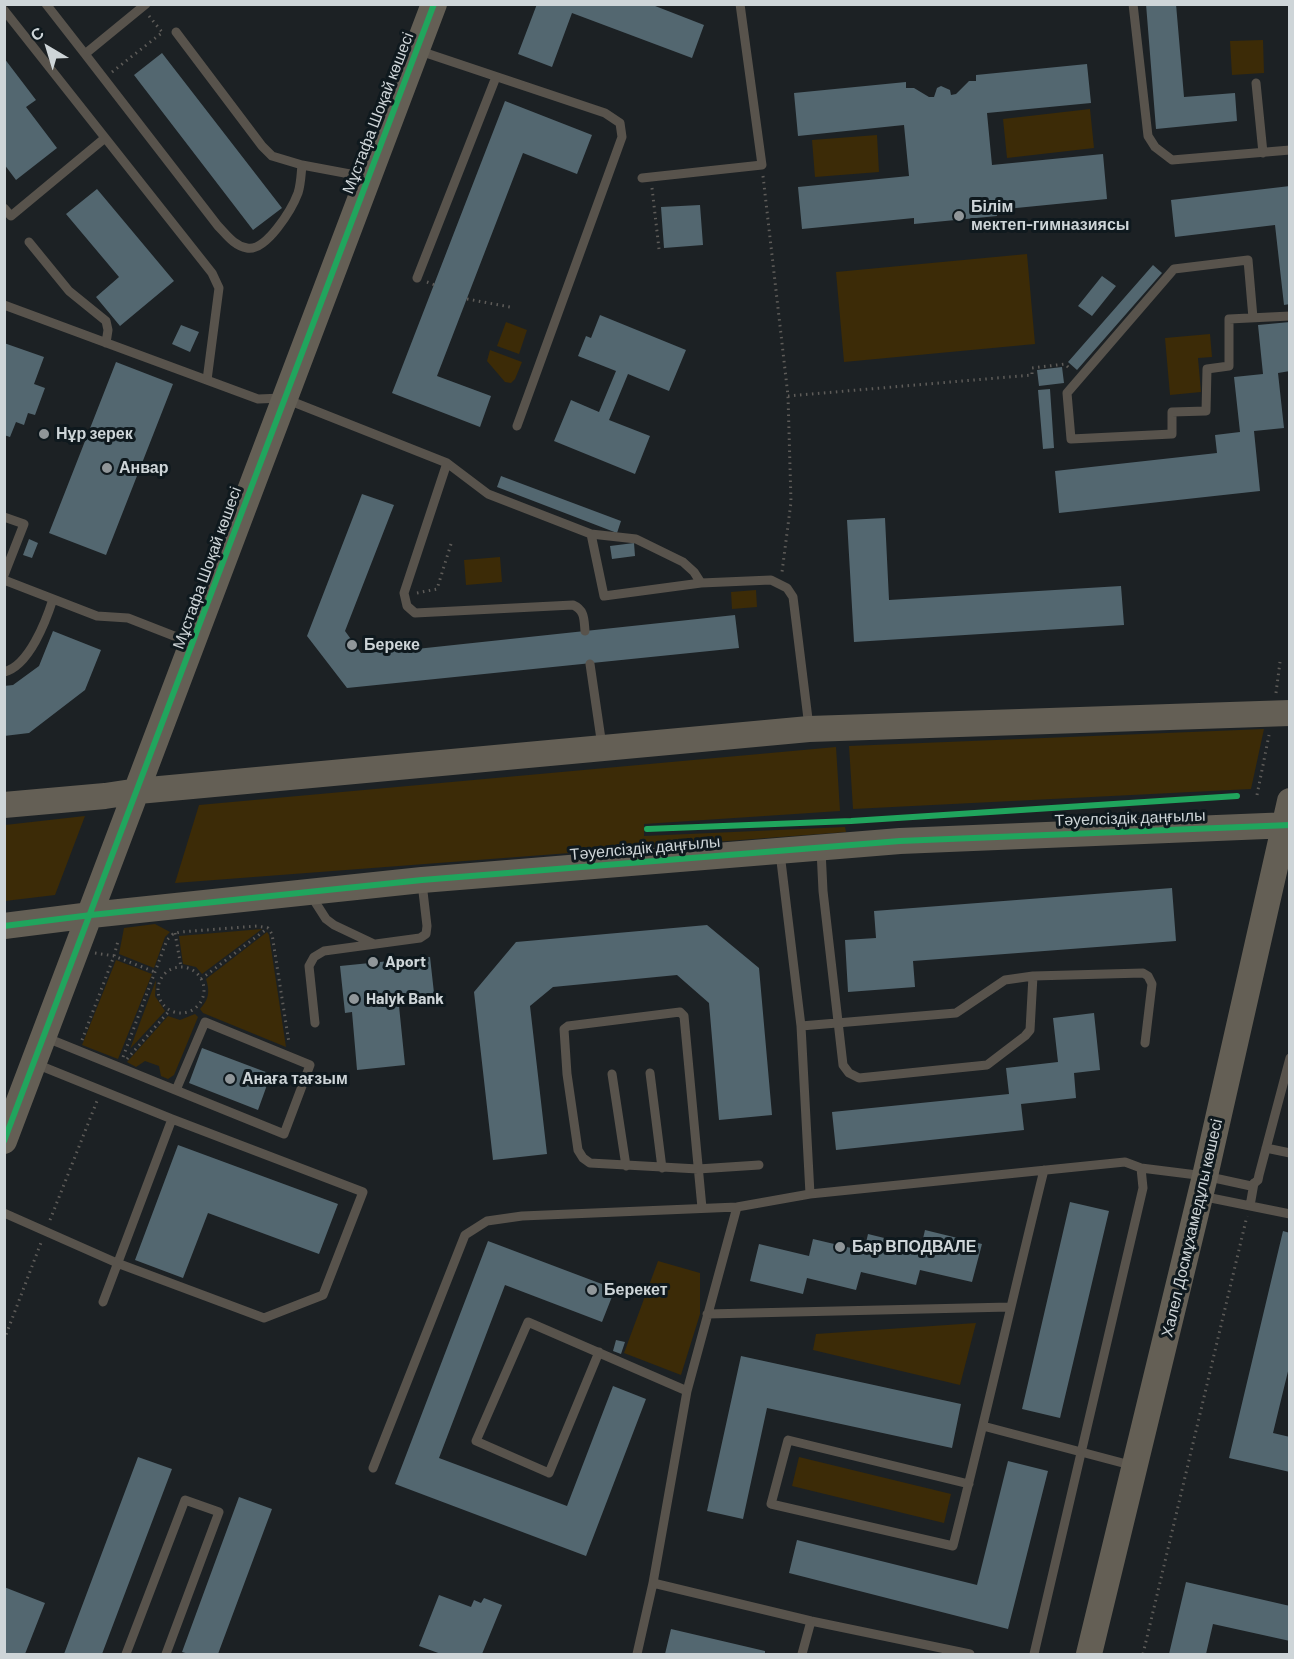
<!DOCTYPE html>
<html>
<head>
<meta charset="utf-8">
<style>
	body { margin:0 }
	#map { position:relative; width:1294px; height:1659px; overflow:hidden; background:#1c2124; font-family:Barlow,sans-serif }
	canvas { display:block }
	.frame { position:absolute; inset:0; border:6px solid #ced5d8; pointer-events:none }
	.north { position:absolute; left:18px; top:18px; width:60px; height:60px; -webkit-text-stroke:4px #0f191e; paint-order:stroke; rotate:322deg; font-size:16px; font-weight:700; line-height:24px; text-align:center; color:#ced5d8 }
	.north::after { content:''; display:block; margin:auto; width:21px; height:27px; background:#ced5d8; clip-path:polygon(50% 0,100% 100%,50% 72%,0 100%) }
</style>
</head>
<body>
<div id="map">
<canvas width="1294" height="1659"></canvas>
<div class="frame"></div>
<div class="north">С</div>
</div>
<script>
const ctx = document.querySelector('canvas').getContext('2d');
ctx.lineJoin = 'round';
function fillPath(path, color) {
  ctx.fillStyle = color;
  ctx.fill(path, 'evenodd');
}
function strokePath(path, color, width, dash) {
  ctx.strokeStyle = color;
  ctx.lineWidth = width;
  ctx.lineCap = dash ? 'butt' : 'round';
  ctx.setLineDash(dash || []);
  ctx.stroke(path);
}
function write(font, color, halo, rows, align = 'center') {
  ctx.font = font + ' Barlow,sans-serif';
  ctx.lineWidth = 6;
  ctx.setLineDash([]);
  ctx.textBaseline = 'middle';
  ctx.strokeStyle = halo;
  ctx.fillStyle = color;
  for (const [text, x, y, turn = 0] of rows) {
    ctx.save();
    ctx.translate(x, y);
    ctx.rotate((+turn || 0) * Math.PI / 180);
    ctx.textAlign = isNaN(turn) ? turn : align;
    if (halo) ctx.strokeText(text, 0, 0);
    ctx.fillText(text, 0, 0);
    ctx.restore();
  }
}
const green = new Path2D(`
	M1263 40 1264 73 1232 75 1230 41Z
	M1090 109 1094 148 1007 158 1003 119Z
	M877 135 879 172 815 177 812 140Z
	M1027 254 1035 344 844 362 836 272Z
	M506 322 527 330 519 354 497 346Z
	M1210 334 1212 357 1198 358 1201 392 1170 395 1165 338Z
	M490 350 522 362 515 379 511 383 505 382 487 361Z
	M500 557 502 582 466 585 464 560Z
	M756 590 757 607 732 609 731 592Z
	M1264 729 1251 789 853 809 849 746Z
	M836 747 840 811 644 824V836L845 827 846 832 175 883 199 805Z
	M85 816 55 895 5 901V825Z
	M155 924 170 932 165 937 154 968 119 954 124 928Z
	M262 929 202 974 196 967 183 964 179 936Z
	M267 932 269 935 286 1047 203 1013 200 1009C209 999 210 992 206 979Z
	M116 960 152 974 118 1059 82 1045Z
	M156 980 155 996 165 1011 130 1049Z
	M195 1014 198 1017 174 1075 168 1079 161 1076 159 1066 145 1061 136 1067 127 1062 168 1016 180 1020Z
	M658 1261 700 1273V1314L681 1375 624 1353Z
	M976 1323 960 1385 813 1350 816 1334Z
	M799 1457 951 1494 944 1523 792 1486Z`);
const building = new Path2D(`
	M537 4H650L704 25 692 58 572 13 552 67 518 54Z
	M1146 4H1176L1184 97 1235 93 1237 121 1156 129Z
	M162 53 282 208 253 230 134 75Z
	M4 58 36 100 26 107 57 148 16 180 4 164Z
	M1087 64 1091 103 987 113 992 165 1103 154 1107 199 996 210 997 216 914 224V218L802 229 798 187 909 176 904 125 798 136 794 93 906 82V88H914L929 97H934L937 88 941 86 950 90 951 95 956 94 969 81H976V75Z
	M505 101 592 135 577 174 523 153 437 376 491 396 480 427 392 393Z
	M1290 186V304L1284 305 1275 225 1175 237 1171 200Z
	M97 189 174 281 120 326 96 297 119 277 66 214Z
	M700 205 703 245 664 248 661 207Z
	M1153 265 1162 273 1077 370 1068 362Z
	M1102 276 1116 286 1092 316 1078 306Z
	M600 315 686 350 669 391 628 374 609 420 650 436 635 474 554 441 571 400 599 412 616 371 578 356 586 336 591 338Z
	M1290 322V371L1278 373 1284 428 1254 431 1260 491 1059 513 1055 471 1217 453 1215 435 1240 432 1234 377 1263 374 1258 325Z
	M181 325 199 332 190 352 172 344Z
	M4 343 44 357 34 384 45 388 35 415 28 413 24 425 16 422 10 437 4 435Z
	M116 362 173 384 106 555 49 533Z
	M1062 367 1064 383 1039 386 1037 370Z
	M1050 389 1054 448 1043 449 1038 390Z
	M501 476 621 521 617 533 497 487Z
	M362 494 394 505 345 631 361 653 407 650 735 615 739 648 347 688 307 636Z
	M885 518 889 600 1121 586 1124 625 854 642 847 520Z
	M29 539 38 543 32 558 23 555Z
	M634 543 635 556 612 559 610 546Z
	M53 631 101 650 85 690 29 733 4 736V686L13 685 39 666Z
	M1172 888 1176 941 913 961 915 987 848 992 845 940 876 938 874 911Z
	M707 925 759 968 772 1115 719 1120 709 1003 677 975 553 987 530 1006 547 1154 493 1160 474 992 516 942Z
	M430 957 435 1002 399 1006 405 1065 357 1070 352 1012 345 1013 340 966Z
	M1094 1013 1100 1070 1074 1073 1076 1098 1021 1104 1024 1130 836 1150 832 1112 1009 1094 1006 1068 1058 1062 1053 1018Z
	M202 1048 271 1074 258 1110 189 1083Z
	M178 1145 338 1204 319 1254 208 1213 183 1278 135 1260Z
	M1070 1202 1109 1211 1060 1418 1022 1409Z
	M925 1230 982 1244 972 1282 920 1270 916 1285 861 1272 856 1290 807 1278 803 1294 750 1281 759 1244 809 1256 813 1239 864 1251 868 1234 921 1247Z
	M1283 1231 1290 1233V1363L1273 1433 1290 1437V1472L1229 1458Z
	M488 1241 615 1289 602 1322 505 1285 439 1458 567 1506 613 1386 646 1399 586 1556 395 1484Z
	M616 1340 625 1342 621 1354 613 1351Z
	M741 1356 961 1404 952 1448 767 1408 743 1519 707 1511Z
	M138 1457 172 1469 102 1654H64Z
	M1008 1461 1048 1471 1008 1629 789 1573 797 1540 977 1585Z
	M239 1497 272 1509 218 1654H189L182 1652Z
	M1186 1582 1290 1606V1641L1213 1624 1206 1654H1169Z
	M4 1587 45 1603 25 1654H4Z
	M439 1595 471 1607 474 1600 481 1603 484 1598 502 1605 482 1654H441L419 1646Z
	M671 1629 765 1651V1654H665Z`);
const path = new Path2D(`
	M149 16 162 32
	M112 72 163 32
	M763 176 788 396 791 502 782 572
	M652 188 659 249
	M427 282 435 285
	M467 299 510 307
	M788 396 1032 375V368L1065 364 1071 370
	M417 593 437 589 451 544
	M1276 693 1280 662
	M1257 795 1269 735
	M175 933 181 967
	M95 953 114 956 155 972
	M158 990a23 23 0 1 1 46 0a23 23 0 1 1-46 0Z
	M201 979 268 928
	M82 1040 114 956 118 941
	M123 1057 167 940 173 934 180 932 257 926 268 928 272 934 289 1043
	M127 1059 170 1010
	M50 1220 97 1101
	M4 1340 42 1240
	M1143 1654 1247 1216`);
const lane = new Path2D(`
	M46 4 85 54 146 4
	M1133 4 1148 136 1155 147 1172 160 1290 150
	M4 10 212 273 219 288 207 380
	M176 32 262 146 272 156 302 165
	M417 50 605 113 620 123 622 137 517 426
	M85 54 218 226C226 234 234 246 247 248 266 252 292 209 298 193 301 184 301 174 302 165L366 177
	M1256 83 1263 153
	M642 178 762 165 740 4
	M4 208 11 216 105 138
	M29 242 69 291 106 321 108 330 106 343
	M417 278 496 77
	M4 305 258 399 283 398 447 463 404 593 407 606 415 613 573 605C585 610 584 620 585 631
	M1253 318 1248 260 1174 269 1067 393 1071 439 1172 434V412L1206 411 1207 369 1229 366V319L1290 316
	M447 463 488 494 591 534 636 539 683 562 694 572 701 583 771 580 787 588 793 597 809 727
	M4 517 24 524 4 575
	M591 534 604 596 701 583
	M4 580 97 616 128 618 192 643
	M590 664 602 746
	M4 672C29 666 46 621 53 599
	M821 850 823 891 843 1065 849 1073 859 1078 987 1065 1025 1036 1030 1030 1033 976
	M780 853 801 1026 810 1194
	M310 894 326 919 334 925 372 943
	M315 1023 309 966 314 957 324 951 420 938 426 934 427 926 422 883
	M801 1026 956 1013 1005 980 1033 976 1143 973 1148 976 1152 984 1145 1043
	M47 1038 284 1134 310 1065 205 1022 176 1090
	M650 1073 662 1168
	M612 1074 626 1166
	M1266 1148 1290 1153
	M1141 1168 1205 1176 1251 1186 1258 1180 1259 1175 1290 1058
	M1201 1196 1290 1214
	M1250 1206 1254 1183
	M737 1207 687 1391 653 1583 811 1621 970 1654
	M702 1208 684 1016 680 1012 568 1026 564 1029 567 1074 578 1150 583 1158 590 1163 698 1169 759 1165
	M4 1213 117 1263 264 1318 323 1295 363 1192 172 1119 36 1064
	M103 1302 172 1119
	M707 1314 1010 1307
	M599 1352 549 1473 476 1441 528 1322 687 1391
	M983 1426 1134 1466
	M373 1468 465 1235 487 1221 522 1216 737 1207 810 1194 1125 1162 1141 1168 1143 1188 1034 1654
	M969 1484 788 1440 771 1504 953 1546C985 1421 1013 1295 1044 1170
	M126 1654 185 1500 219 1512 166 1654
	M637 1654 653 1583
	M802 1654 811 1621`);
const secondary = new Path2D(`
	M4 805 105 796 138 791 809 729 1290 713
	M4 926 91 915 422 880 900 841 1290 825
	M4 1141C149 763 290 383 434 4
	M1089 1654 1205 1176 1290 801`);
const cycleway = new Path2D(`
	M647 829 851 821 1237 796
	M4 926 91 915 422 880 900 841 1290 825
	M4 1141C149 763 290 383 434 4`);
const markers = [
	[959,216,6,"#909699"],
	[44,434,6,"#909699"],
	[107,468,6,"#909699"],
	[352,645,6,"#909699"],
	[373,962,6,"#909699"],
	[354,999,6,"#909699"],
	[230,1079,6,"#909699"],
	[840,1247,6,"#909699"],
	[592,1290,6,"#909699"]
];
const streetNames = [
	["Мұстафа Шоқай көшесі",378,113,-69],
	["Мұстафа Шоқай көшесі",207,568,-70],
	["Тәуелсіздік даңғылы",1130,818,-2],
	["Тәуелсіздік даңғылы",645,848,-5],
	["Халел Досмұхамедұлы көшесі",1192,1228,-77]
];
const poiNames = [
	["Білім",971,207],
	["мектеп-гимназиясы",971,225],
	["Нұр зерек",56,434],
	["Анвар",119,468],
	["Береке",364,645],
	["Aport",385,962],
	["Halyk Bank",366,999],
	["Анаға тағзым",242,1079],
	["Бар ВПОДВАЛЕ",852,1247],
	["Берекет",604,1290]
];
fillPath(green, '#3c2b07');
fillPath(building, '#536770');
strokePath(path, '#5e5c59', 3, [1.5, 4.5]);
strokePath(lane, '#58534c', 9);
strokePath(secondary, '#645f55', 26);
strokePath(cycleway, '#20a55d', 6);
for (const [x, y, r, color] of markers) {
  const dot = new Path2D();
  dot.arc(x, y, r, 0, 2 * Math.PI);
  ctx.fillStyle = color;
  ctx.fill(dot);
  strokePath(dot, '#0f191e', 2);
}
write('16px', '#ced5d8', '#0f191e', streetNames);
write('bold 16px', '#ced5d8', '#0f191e', poiNames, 'left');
</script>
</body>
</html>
